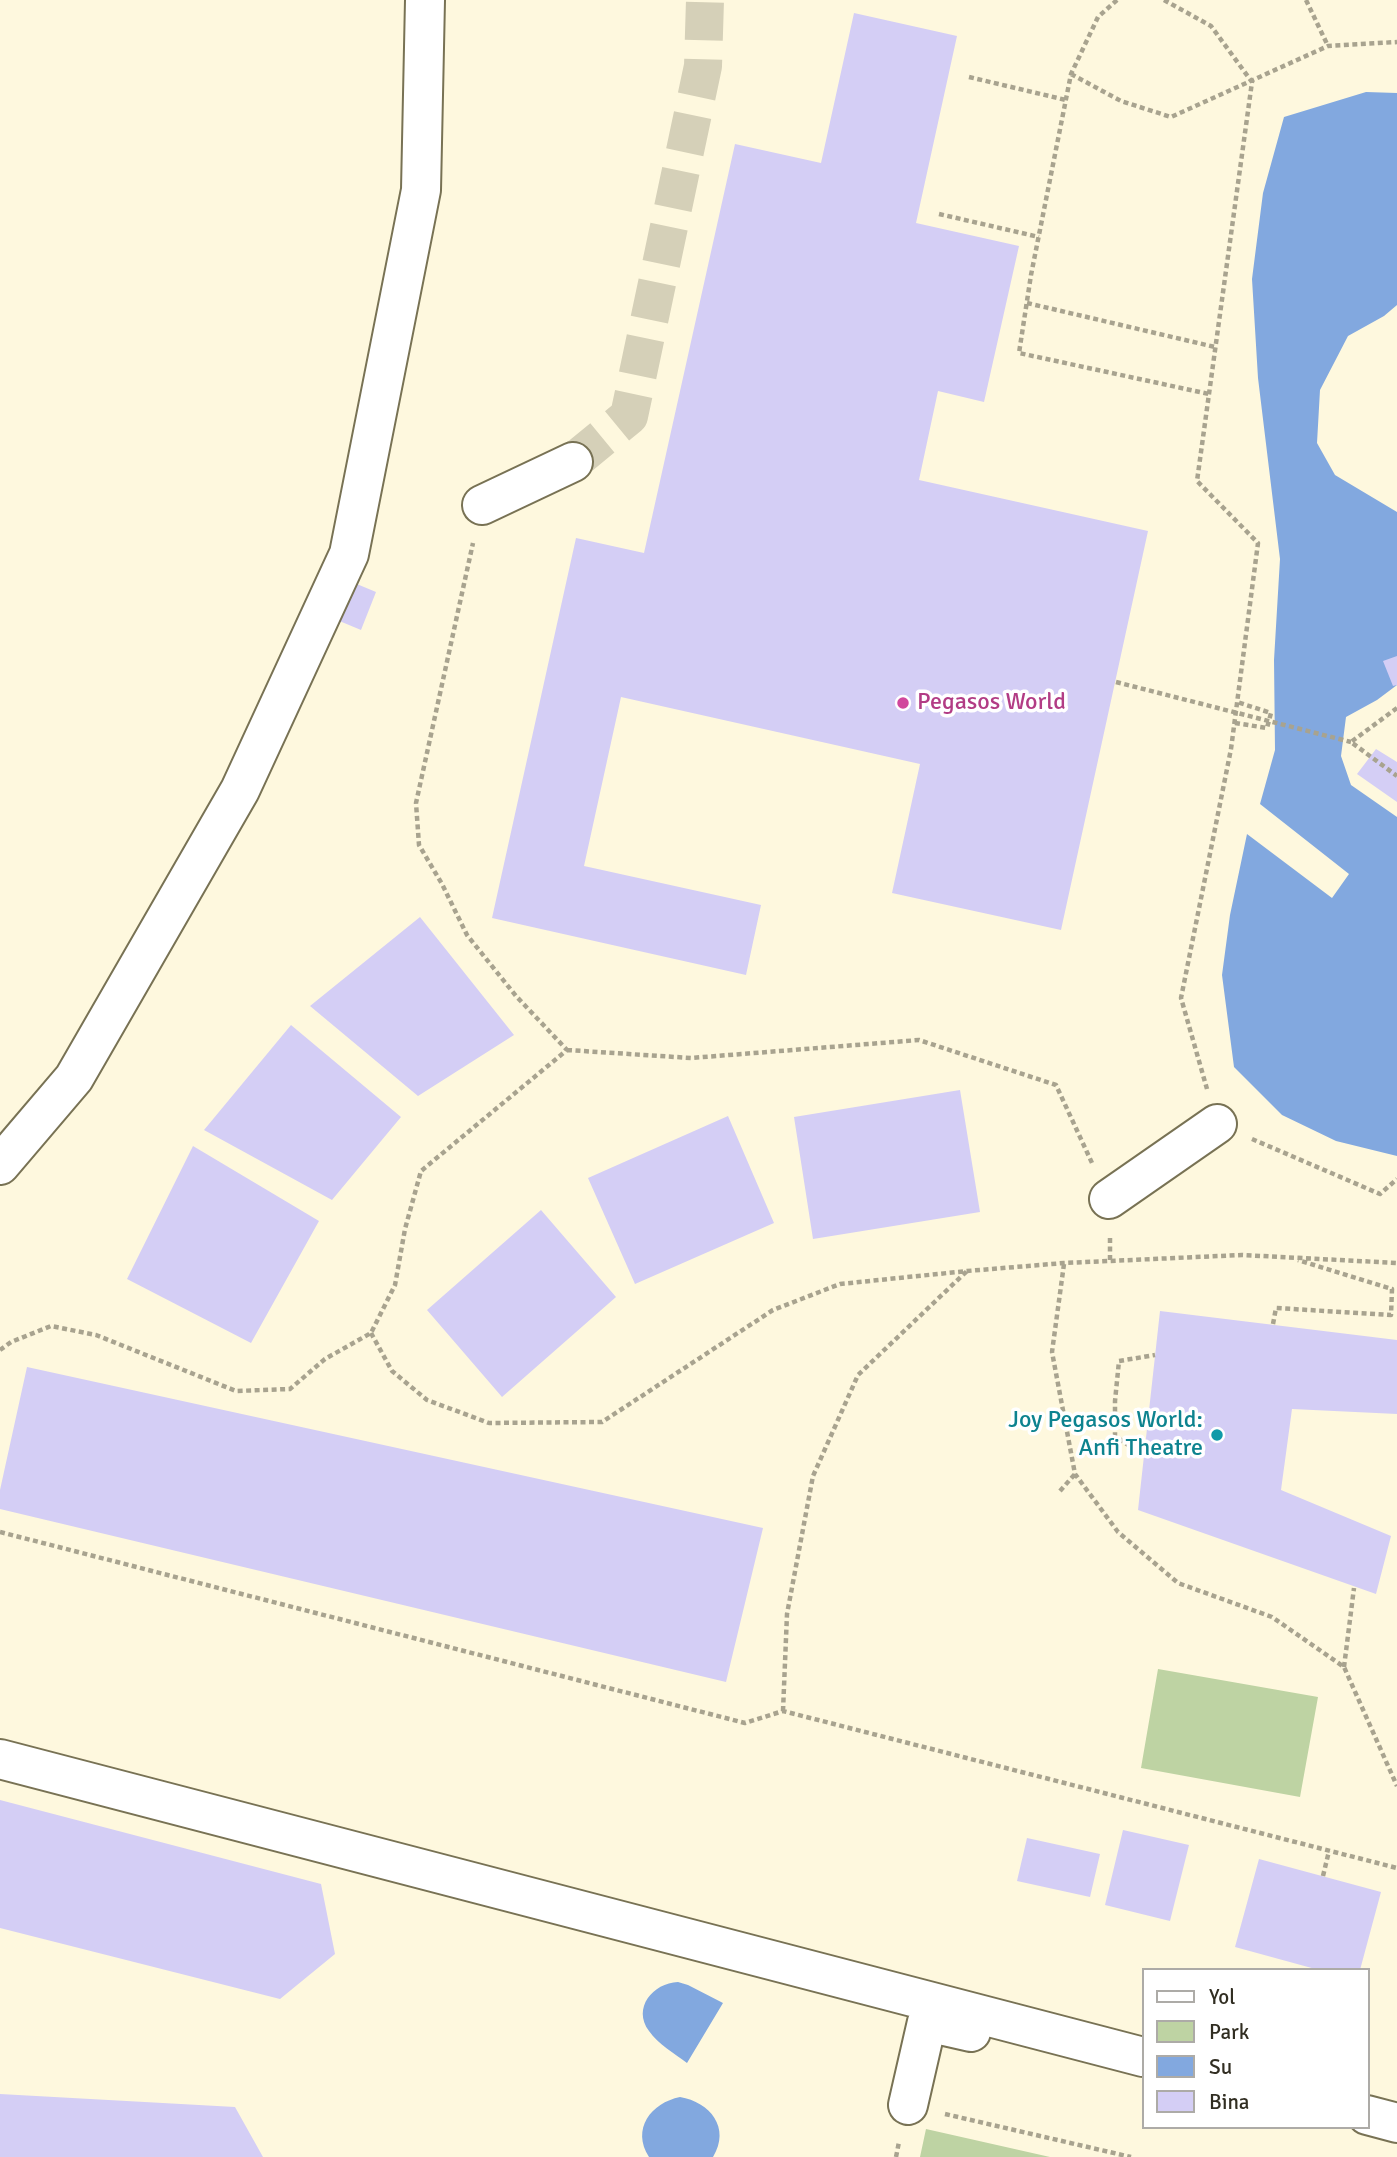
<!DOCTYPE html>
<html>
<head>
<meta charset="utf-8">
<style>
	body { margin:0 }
	#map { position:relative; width:1397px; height:2157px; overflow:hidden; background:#fef8de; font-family:Signika,sans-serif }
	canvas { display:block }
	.legend { position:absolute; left:1142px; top:1968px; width:228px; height:161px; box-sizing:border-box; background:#fff; border:2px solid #adaba7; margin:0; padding:9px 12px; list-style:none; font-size:21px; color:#312e22 }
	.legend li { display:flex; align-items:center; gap:14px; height:35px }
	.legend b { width:35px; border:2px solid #adaba7 }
</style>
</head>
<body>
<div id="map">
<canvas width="1397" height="2157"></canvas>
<ul class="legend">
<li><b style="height:9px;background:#fff"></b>Yol</li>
<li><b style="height:19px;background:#bed3a3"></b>Park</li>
<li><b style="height:19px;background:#82a8df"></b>Su</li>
<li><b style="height:19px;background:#d4cef5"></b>Bina</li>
</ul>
</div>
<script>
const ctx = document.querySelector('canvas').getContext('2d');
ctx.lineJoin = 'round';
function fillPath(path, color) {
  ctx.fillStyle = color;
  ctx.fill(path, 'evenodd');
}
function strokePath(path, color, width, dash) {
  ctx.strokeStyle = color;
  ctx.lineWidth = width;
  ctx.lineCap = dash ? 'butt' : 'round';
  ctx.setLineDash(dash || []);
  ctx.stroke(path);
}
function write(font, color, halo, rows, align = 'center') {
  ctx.font = font + ' Signika,sans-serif';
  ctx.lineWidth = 7;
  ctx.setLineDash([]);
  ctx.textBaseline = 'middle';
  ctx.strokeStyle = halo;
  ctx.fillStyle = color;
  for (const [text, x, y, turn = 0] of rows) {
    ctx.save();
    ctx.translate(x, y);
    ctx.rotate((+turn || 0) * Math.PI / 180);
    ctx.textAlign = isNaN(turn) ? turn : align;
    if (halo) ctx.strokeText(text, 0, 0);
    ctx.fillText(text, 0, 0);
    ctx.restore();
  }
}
const green = new Path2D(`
	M1158 1669 1318 1697 1300 1797 1141 1768Z
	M926 2129 1050 2157H920Z`);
const water = new Path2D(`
	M1366 92 1397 93V305L1384 316 1348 336 1320 390 1317 443 1335 475 1397 512V685L1377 700 1346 717 1341 756 1351 785 1397 817V1156L1336 1141 1282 1115 1234 1067 1222 975 1230 915 1247 834 1332 898 1349 874 1260 804 1275 750 1274 660 1280 559 1258 378 1252 279 1263 193 1284 117Z
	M678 1982 688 1985 723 2003 687 2063C675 2054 658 2044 649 2031 632 2008 653 1983 678 1982Z
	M680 2097C710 2102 731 2128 713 2157H649C631 2129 651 2103 680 2097Z`);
const building = new Path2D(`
	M854 13 957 36 916 223 1019 246 984 402 938 391 919 480 1148 531 1061 930 892 893 920 764 621 697 584 866 761 905 746 975 492 918 576 538 644 553 735 144 821 163Z
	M352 582 376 592 361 630 337 620Z
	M1397 656V685L1393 686 1383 661Z
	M1376 749 1397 762V802L1357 774Z
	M420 917 514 1035 418 1096 310 1006Z
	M291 1025 401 1117 332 1200 204 1130Z
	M960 1090 980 1212 813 1239 794 1117Z
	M728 1116 774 1223 635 1284 588 1178Z
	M193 1146 319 1221 251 1343 127 1279Z
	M541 1210 616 1297 502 1397 427 1310Z
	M1160 1311 1397 1340V1414L1292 1409 1281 1490 1391 1536 1376 1594 1138 1510Z
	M27 1367 763 1528 726 1682 0 1509V1490Z
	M0 1800 321 1884 335 1954 280 1999 0 1928Z
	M1123 1830 1189 1845 1170 1921 1105 1905Z
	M1027 1838 1100 1854 1090 1897 1017 1881Z
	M1259 1859 1381 1892 1360 1970H1319L1235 1947Z
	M0 2094 235 2107 263 2157H0Z`);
const minorTunnel = new Path2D(`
	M573 462 629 416 703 66 705 0`);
const path = new Path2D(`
	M1117 0 1098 17 1071 74 1031 275 1019 353 1209 394
	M1164 0 1211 26 1252 82 1197 481 1258 543 1231 749 1181 998 1207 1089
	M1306 0 1328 46
	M1071 74 1121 101 1171 117 1328 46 1397 42
	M969 77 1066 100
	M939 214 1039 237
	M1027 303 1215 347
	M1397 708 1351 742 1397 776
	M1235 723 1267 728 1271 713 1237 702
	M567 1050 691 1058 919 1040 1056 1085 1092 1163
	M1252 1139 1380 1194 1397 1179
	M1110 1238V1261
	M1064 1264 1052 1352 1075 1474 1118 1532 1178 1583 1272 1617 1344 1667 1397 1786
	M1273 1324 1276 1308 1391 1315 1392 1289 1298 1260
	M371 1333 392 1371 427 1400 489 1423 602 1422 773 1310 840 1284 967 1271 1064 1263 1242 1255 1397 1263
	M0 1350 11 1342 51 1326 96 1335 236 1391 290 1389 325 1359 371 1333 395 1285 405 1229 421 1171 567 1050 516 996 467 935 442 884 419 845 416 803 473 543
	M1144 1456 1115 1436V1401L1119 1361 1155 1355
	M1060 1491 1075 1474
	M0 1532 745 1723 783 1711 1397 1868
	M1344 1667 1354 1588
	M783 1711 787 1614 813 1476 858 1375 967 1271
	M1323 1876 1329 1851
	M945 2114 1131 2157
	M896 2157 899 2142`);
const minor = new Path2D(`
	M482 505 573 462
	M0 1165 74 1078 240 790 349 554 421 190 425 0
	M1109 1199 1217 1124
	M0 1759 1143 2057
	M908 2105 927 2022 971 2032
	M1367 2115 1397 2123`);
const pathBridge = new Path2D(`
	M1116 682 1351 742`);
const markers = [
	[903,703,7,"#d1479c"],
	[1217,1435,7,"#0f9aa8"]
];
const hotelNames = [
	["Pegasos World",917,703]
];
const cultureNames = [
	["Joy Pegasos World:",1203,1421],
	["Anfi Theatre",1203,1449]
];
fillPath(green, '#bed3a3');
fillPath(water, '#82a8df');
fillPath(building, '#d4cef5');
strokePath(minorTunnel, '#d5d0b8', 38, [38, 19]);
strokePath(minor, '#787254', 42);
strokePath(path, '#a8a38f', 4.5, [5, 3.5]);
strokePath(minor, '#fff', 38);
strokePath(pathBridge, '#a8a38f', 4.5, [5, 3.5]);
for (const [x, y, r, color] of markers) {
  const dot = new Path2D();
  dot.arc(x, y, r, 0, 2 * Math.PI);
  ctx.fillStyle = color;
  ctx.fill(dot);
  strokePath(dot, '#fff', 2.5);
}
write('24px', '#b23c85', '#fff', hotelNames, 'left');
write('24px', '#0d838f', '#fff', cultureNames, 'right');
</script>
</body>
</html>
